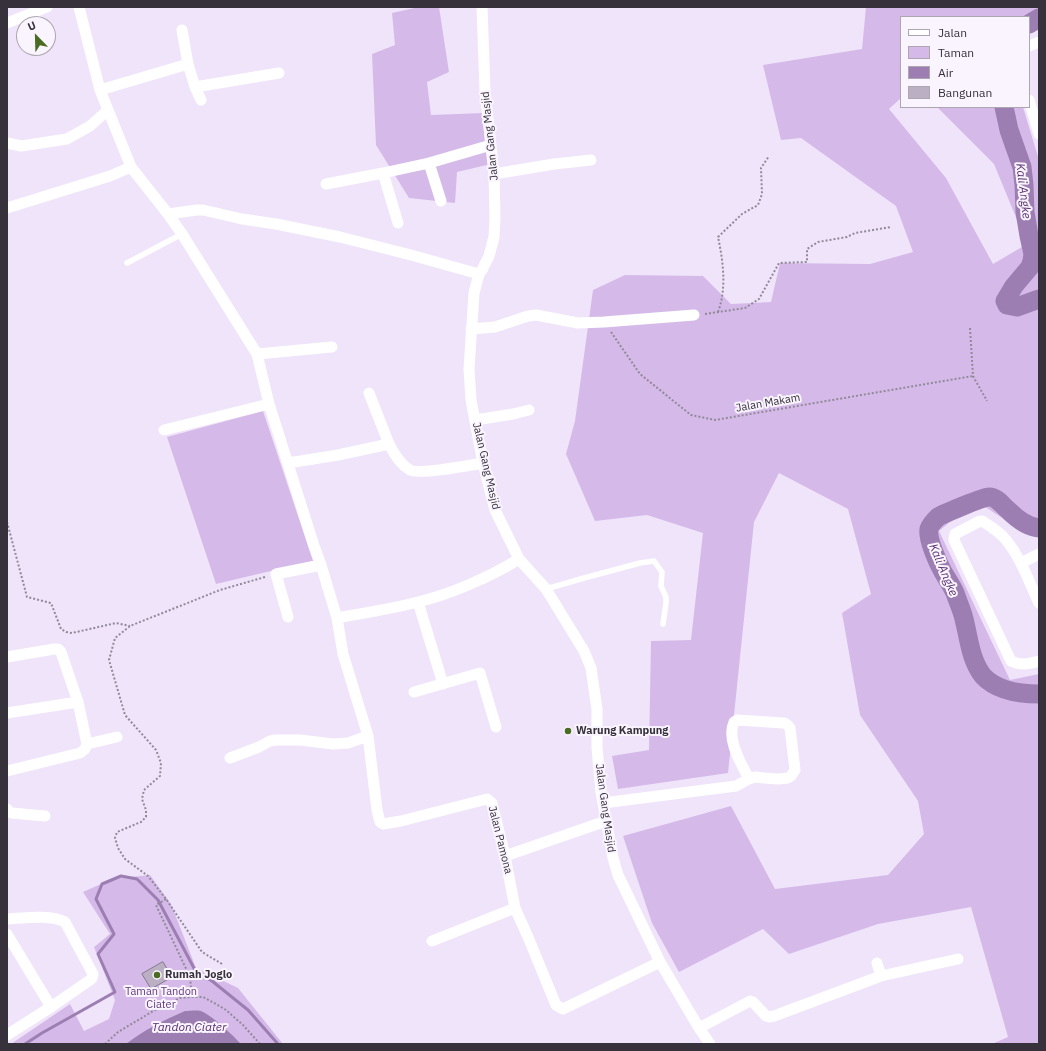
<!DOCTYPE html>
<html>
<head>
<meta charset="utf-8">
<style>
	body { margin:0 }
	#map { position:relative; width:1046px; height:1051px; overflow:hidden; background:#f0e4fa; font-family:"IBM Plex Sans",sans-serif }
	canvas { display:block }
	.frame { position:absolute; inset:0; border:8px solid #36313a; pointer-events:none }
	.legend { position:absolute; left:900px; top:16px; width:130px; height:92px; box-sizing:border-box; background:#f9f4fd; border:1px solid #aba6af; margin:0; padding:5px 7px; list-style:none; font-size:12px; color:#36313a }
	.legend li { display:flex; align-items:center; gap:8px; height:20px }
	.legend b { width:20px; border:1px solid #aba6af }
	.north { position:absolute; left:16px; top:16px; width:40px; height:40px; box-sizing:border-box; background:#f9f4fd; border:1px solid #aba6af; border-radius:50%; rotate:337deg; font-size:11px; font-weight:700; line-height:16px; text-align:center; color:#36313a }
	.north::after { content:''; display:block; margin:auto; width:14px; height:18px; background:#4a6b22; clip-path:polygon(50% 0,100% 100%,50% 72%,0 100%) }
</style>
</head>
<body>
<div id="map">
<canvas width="1046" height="1051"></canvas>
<div class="frame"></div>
<ul class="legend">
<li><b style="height:5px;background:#fff"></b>Jalan</li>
<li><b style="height:11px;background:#d5bae9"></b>Taman</li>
<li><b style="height:11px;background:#9c7eb2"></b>Air</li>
<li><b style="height:11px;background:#bbafc4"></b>Bangunan</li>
</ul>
<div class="north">U</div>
</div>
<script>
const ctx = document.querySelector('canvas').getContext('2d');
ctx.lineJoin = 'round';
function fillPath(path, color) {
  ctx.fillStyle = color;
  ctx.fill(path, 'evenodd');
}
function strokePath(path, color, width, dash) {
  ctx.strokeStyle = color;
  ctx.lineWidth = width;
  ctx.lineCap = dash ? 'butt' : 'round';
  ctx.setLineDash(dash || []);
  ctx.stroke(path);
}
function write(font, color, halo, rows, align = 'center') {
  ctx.font = font + ' "IBM Plex Sans",sans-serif';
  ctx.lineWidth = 4;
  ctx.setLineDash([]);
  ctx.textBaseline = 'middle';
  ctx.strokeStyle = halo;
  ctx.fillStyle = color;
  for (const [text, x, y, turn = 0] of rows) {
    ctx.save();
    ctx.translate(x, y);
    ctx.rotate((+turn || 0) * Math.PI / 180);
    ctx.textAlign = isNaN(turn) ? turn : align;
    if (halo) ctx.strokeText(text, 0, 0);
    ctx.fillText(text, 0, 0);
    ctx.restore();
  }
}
const green = new Path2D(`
	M419 7H439L449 72 427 82 431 115 484 113 491 164 457 172 455 203 409 198 376 145 372 54 395 45 392 13Z
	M866 7H1039V21L1029 25V17H901V98L889 109 946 178 993 264 1027 244 994 164 937 107H1023L1039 160V532L1027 534 976 501 939 531 1010 680 1039 674V1044H992L1008 1037 971 907 878 924 789 954 763 929 679 972 652 923 623 836 731 806 775 889 888 875 924 834 918 801 860 715 842 613 871 594 848 509 779 473 754 522 728 773 618 789 612 756 649 750 651 641 691 640 703 533 647 515 595 521 566 454 575 421 593 290 625 275 703 276 731 304 771 302 780 263 870 264 913 252 896 206 801 138 781 140 763 65 862 49Z
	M263 411 313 561 216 584 167 437Z
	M150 875 171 904 196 968 238 988 283 1044H11L70 1004 84 1031 109 1019 115 1000 94 947 110 934 83 892 112 879Z`);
const water = new Path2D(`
	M185 1011C189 1011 196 1010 201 1011 211 1015 233 1035 241 1044H126C144 1030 164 1020 185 1011Z`);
const stream = new Path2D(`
	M25 1044 42 1033 115 992 98 954 114 934 96 899 102 884 121 876 137 879 158 900 196 972 212 981 248 1010 278 1044`);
const river = new Path2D(`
	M1029 24 1039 18
	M1004 107 1009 130 1022 167 1024 185 1025 212 1029 236 1033 254 1032 261 1030 267 1014 286 1005 301 1007 305 1017 307 1039 299
	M1039 528C1028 527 1016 518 1008 510 1002 505 997 497 989 497 983 497 943 514 938 517 935 520 930 525 929 529 927 539 938 563 943 572 947 579 952 586 955 593 958 602 962 610 964 619 969 638 970 659 983 676 997 691 1020 694 1039 694`);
const building = new Path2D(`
	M163 962 172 977 151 989 142 974Z`);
const path = new Path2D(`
	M718 312C727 288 723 261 718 237L742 214 758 205 762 194 761 168 769 156
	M705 314 745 308 759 299 779 263 807 262V249L818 242 847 237 855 233 891 227
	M970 328 973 376 987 401
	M611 332 640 374 691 415 715 420 973 376
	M7 522 27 597 51 603 61 629 66 632 72 633 116 623 130 626
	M166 899 156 905 190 977 192 997
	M222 964 202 952 166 899 148 876 125 859 118 848 115 838 117 832 141 822 146 817V810L142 799 144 790 160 776 161 763 156 750 125 715 109 660 115 638 130 626 220 590 265 577
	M105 1044 118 1032 155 1010 180 998 192 997H203L216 1004 226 1010 243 1025 260 1044`);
const lane = new Path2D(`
	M127 263 182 234
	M546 589 584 578 640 563 654 561 662 572 661 586 666 597V603L663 624`);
const street = new Path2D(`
	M79 7 100 90 131 167 168 214 182 234 257 354 269 404 314 546 321 565 337 618 343 654 368 736 377 810 380 822 383 824 401 821 487 799 492 803 505 856 515 908 528 937 556 1005 561 1008 563 1009 660 962
	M482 7 485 91 494 174 495 217 494 237 489 256 482 270 479 274 474 293 469 369 471 400 483 463 495 510 519 559 546 589 584 651 591 668 597 709V748L601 792 613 858 618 875 660 962 699 1028 710 1044
	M7 23 47 7
	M182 30 188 64 195 87 201 100
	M1029 46 1039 42
	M195 87 279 73
	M100 90 188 64
	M1029 100 1039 134
	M7 143 21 146 67 139 90 126 108 110
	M429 163 441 201
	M383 173 398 223
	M494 174 554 164 591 160
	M326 184 383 173 429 163 491 145
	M7 208 110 176 131 167
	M168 214 197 210H203L242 219 276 224 340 237 411 255 479 274
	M471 329 495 327 528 316 536 315 578 323 604 322 694 315
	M257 354 332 347
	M369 393 389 444
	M475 420 513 414 529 410
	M164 430 269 404
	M288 463 338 455 389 444C393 452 401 465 410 470 419 475 471 465 483 463
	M1021 563 1039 554
	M418 602 443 684
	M1039 603C1029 582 1021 558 1006 540 1000 532 990 526 982 521H980L955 534 954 540 1011 661C1022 666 1028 664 1039 661
	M288 617 276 574 321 565
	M337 618C364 613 391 609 418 602 451 594 490 577 519 559
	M7 657 54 649H58L61 652 78 702 87 744
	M414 692 480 673 496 727
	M7 713 78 702
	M230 758 259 747 270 741 276 740H300L333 744 348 743 368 736
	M7 771 80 753 85 749 87 744 117 737
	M603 803 736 786 749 779 755 777 764 778 778 779 788 778 791 776 795 770 790 728C788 725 787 724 784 723L737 720 734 722C726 739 741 763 749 779
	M7 809 9 812 12 813 45 816
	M505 856 606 821
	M7 919C24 918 50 914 65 922L93 974 92 978 90 980 51 1007 7 1035
	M7 934 51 1007
	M432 941 515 908
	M877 963 881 976
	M699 1028 750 1001 753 1002 766 1016 769 1017 774 1016 881 976 958 959`);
const markers = [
	[568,731,4,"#4a6b22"],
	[157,975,4,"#4a6b22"]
];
const streetNames = [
	["Jalan Gang Masjid",490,136,-96],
	["Jalan Makam",768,403,-10],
	["Jalan Gang Masjid",486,466,77],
	["Jalan Gang Masjid",605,808,82],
	["Jalan Pamona",500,840,76]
];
const poiNames = [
	["Warung Kampung",576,731],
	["Rumah Joglo",165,975]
];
const parkNames = [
	["Taman Tandon",161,992],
	["Ciater",161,1005]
];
const waterNames = [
	["Kali Angke",1023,191,83],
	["Kali Angke",943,570,67],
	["Tandon Ciater",189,1028]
];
fillPath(green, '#d5bae9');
fillPath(water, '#9c7eb2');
strokePath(stream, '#9c7eb2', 3);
strokePath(river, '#9c7eb2', 19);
fillPath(building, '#bbafc4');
strokePath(building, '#84798d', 1);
strokePath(path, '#918998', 2, [2, 2]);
strokePath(lane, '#fff', 5.5);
strokePath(street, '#fff', 11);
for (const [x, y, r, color] of markers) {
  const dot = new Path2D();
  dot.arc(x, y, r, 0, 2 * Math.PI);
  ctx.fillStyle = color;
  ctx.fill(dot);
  strokePath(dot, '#f9f4fd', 1.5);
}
write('11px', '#36313a', '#f9f4fd', streetNames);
write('bold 11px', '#36313a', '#f9f4fd', poiNames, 'left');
write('11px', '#60397a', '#f9f4fd', parkNames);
write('italic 12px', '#583071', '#f9f4fd', waterNames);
</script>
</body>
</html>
